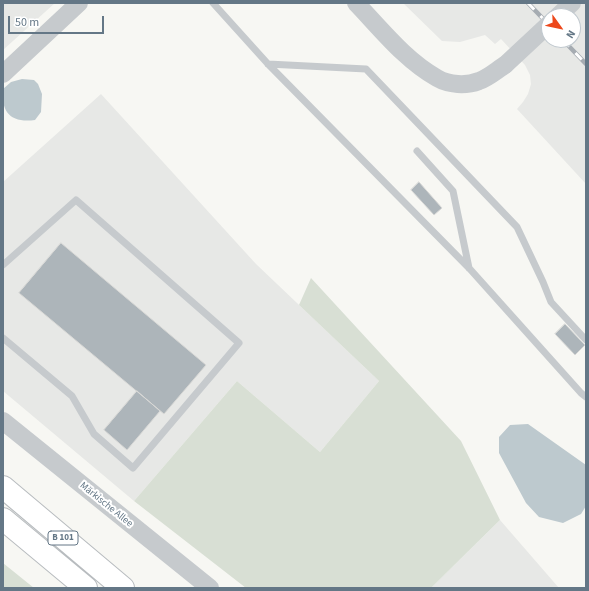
<!DOCTYPE html>
<html>
<head>
<meta charset="utf-8">
<style>
	body { margin:0 }
	#map { position:relative; width:589px; height:591px; overflow:hidden; background:#f7f7f3; font-family:"Source Sans 3",sans-serif }
	canvas { display:block }
	.frame { position:absolute; inset:0; border:4px solid #647786; pointer-events:none }
	.north { position:absolute; left:541px; top:8px; width:40px; height:40px; box-sizing:border-box; background:#fff; border:1px solid #c1c9cf; border-radius:50%; rotate:123deg; font-size:11px; font-weight:700; line-height:16px; text-align:center; color:#647786 }
	.north::after { content:''; display:block; margin:auto; width:14px; height:18px; background:#ed481c; clip-path:polygon(50% 0,100% 100%,50% 72%,0 100%) }
	.scale { position:absolute; left:8px; top:16px; width:96px; height:18px; box-sizing:border-box; border:2px solid #647786; border-top:0; padding-left:5px; font-size:12px; line-height:14px; white-space:nowrap; color:#647786; -webkit-text-stroke:3px #fff; paint-order:stroke }
</style>
</head>
<body>
<div id="map">
<canvas width="589" height="591"></canvas>
<div class="frame"></div>
<div class="north">N</div>
<div class="scale">50 m</div>
</div>
<script>
const ctx = document.querySelector('canvas').getContext('2d');
ctx.lineJoin = 'round';
function fillPath(path, color) {
  ctx.fillStyle = color;
  ctx.fill(path, 'evenodd');
}
function strokePath(path, color, width, dash) {
  ctx.strokeStyle = color;
  ctx.lineWidth = width;
  ctx.lineCap = dash ? 'butt' : 'round';
  ctx.setLineDash(dash || []);
  ctx.stroke(path);
}
function write(font, color, halo, rows, align = 'center') {
  ctx.font = font + ' "Source Sans 3",sans-serif';
  ctx.lineWidth = 4;
  ctx.setLineDash([]);
  ctx.textBaseline = 'middle';
  ctx.strokeStyle = halo;
  ctx.fillStyle = color;
  for (const [text, x, y, turn = 0] of rows) {
    ctx.save();
    ctx.translate(x, y);
    ctx.rotate((+turn || 0) * Math.PI / 180);
    ctx.textAlign = isNaN(turn) ? turn : align;
    if (halo) ctx.strokeText(text, 0, 0);
    ctx.fillText(text, 0, 0);
    ctx.restore();
  }
}
const built = new Path2D(`
	M3 3H55L3 50Z
	M403 3H586V184L517 109 523 102 528 94 531 84 530 75 525 65 501 39 495 44 485 35 460 42 442 41ZM549 16H573V40H549Z
	M101 94 256 264 379 381 320 452 237 381 134 501 3 391V182Z
	M500 520 559 588H431Z`);
const green = new Path2D(`
	M311 278 461 441 500 520 431 588H246L134 501 237 381 320 452 379 381 299 305Z
	M3 563 34 588H3Z`);
const water = new Path2D(`
	M22 79 34 80 38 84 42 94 41 112 35 120C11 123 1 113 3 89L11 82Z
	M528 424 586 465V506L581 514 563 523 539 517 526 503 499 453V437L510 425Z`);
const building = new Path2D(`
	M419 182 442 208 434 215 411 190Z
	M61 243 206 365 164 414 19 293Z
	M565 324 585 345 575 355 555 334Z
	M137 391 160 411 127 450 104 430Z`);
const service = new Path2D(`
	M213 3 268 64 469 268 581 393 586 397
	M268 64 366 69 517 227 543 282 551 302 586 340
	M417 151 453 191 469 268
	M3 265 76 200 239 343 133 468 94 434 72 396 3 338`);
const tertiary = new Path2D(`
	M356 3C381 29 405 60 437 78 449 85 466 86 479 81 488 78 497 70 505 65
	M558 16 572 3
	M3 74 79 3
	M3 421 210 588`);
const trunk = new Path2D(`
	M3 487 123 588
	M3 519 86 588`);
const rail = new Path2D(`
	M528 3 549 25
	M563 40 586 64`);
const tertiaryBridge = new Path2D(`
	M505 65 549 24`);
const shields = [
	[63,538,30]
];
const shieldNames = [
	["B 101",63,538]
];
const streetNames = [
	["Märkische Allee",106,505,39]
];
fillPath(built, '#e7e8e6');
fillPath(green, '#d8dfd4');
fillPath(water, '#bdc9ce');
fillPath(building, '#adb5ba');
strokePath(building, '#d8d8d6', 1);
strokePath(trunk, '#b8bcbf', 24);
strokePath(service, '#c6cacd', 7);
strokePath(tertiary, '#c6cacd', 18);
strokePath(trunk, '#fff', 22);
strokePath(rail, '#a6acb2', 4.5);
strokePath(rail, '#fff', 3, [9]);
strokePath(tertiaryBridge, '#c6cacd', 18);
for (const [x, y, w] of shields) {
  const box = new Path2D();
  box.roundRect(x - w / 2, y - 7, w, 14, 3);
  ctx.fillStyle = '#fff';
  ctx.fill(box);
  strokePath(box, '#647786', 1);
}
write('bold 9px', '#647786', null, shieldNames);
write('10px', '#647786', '#fff', streetNames);
</script>
</body>
</html>
